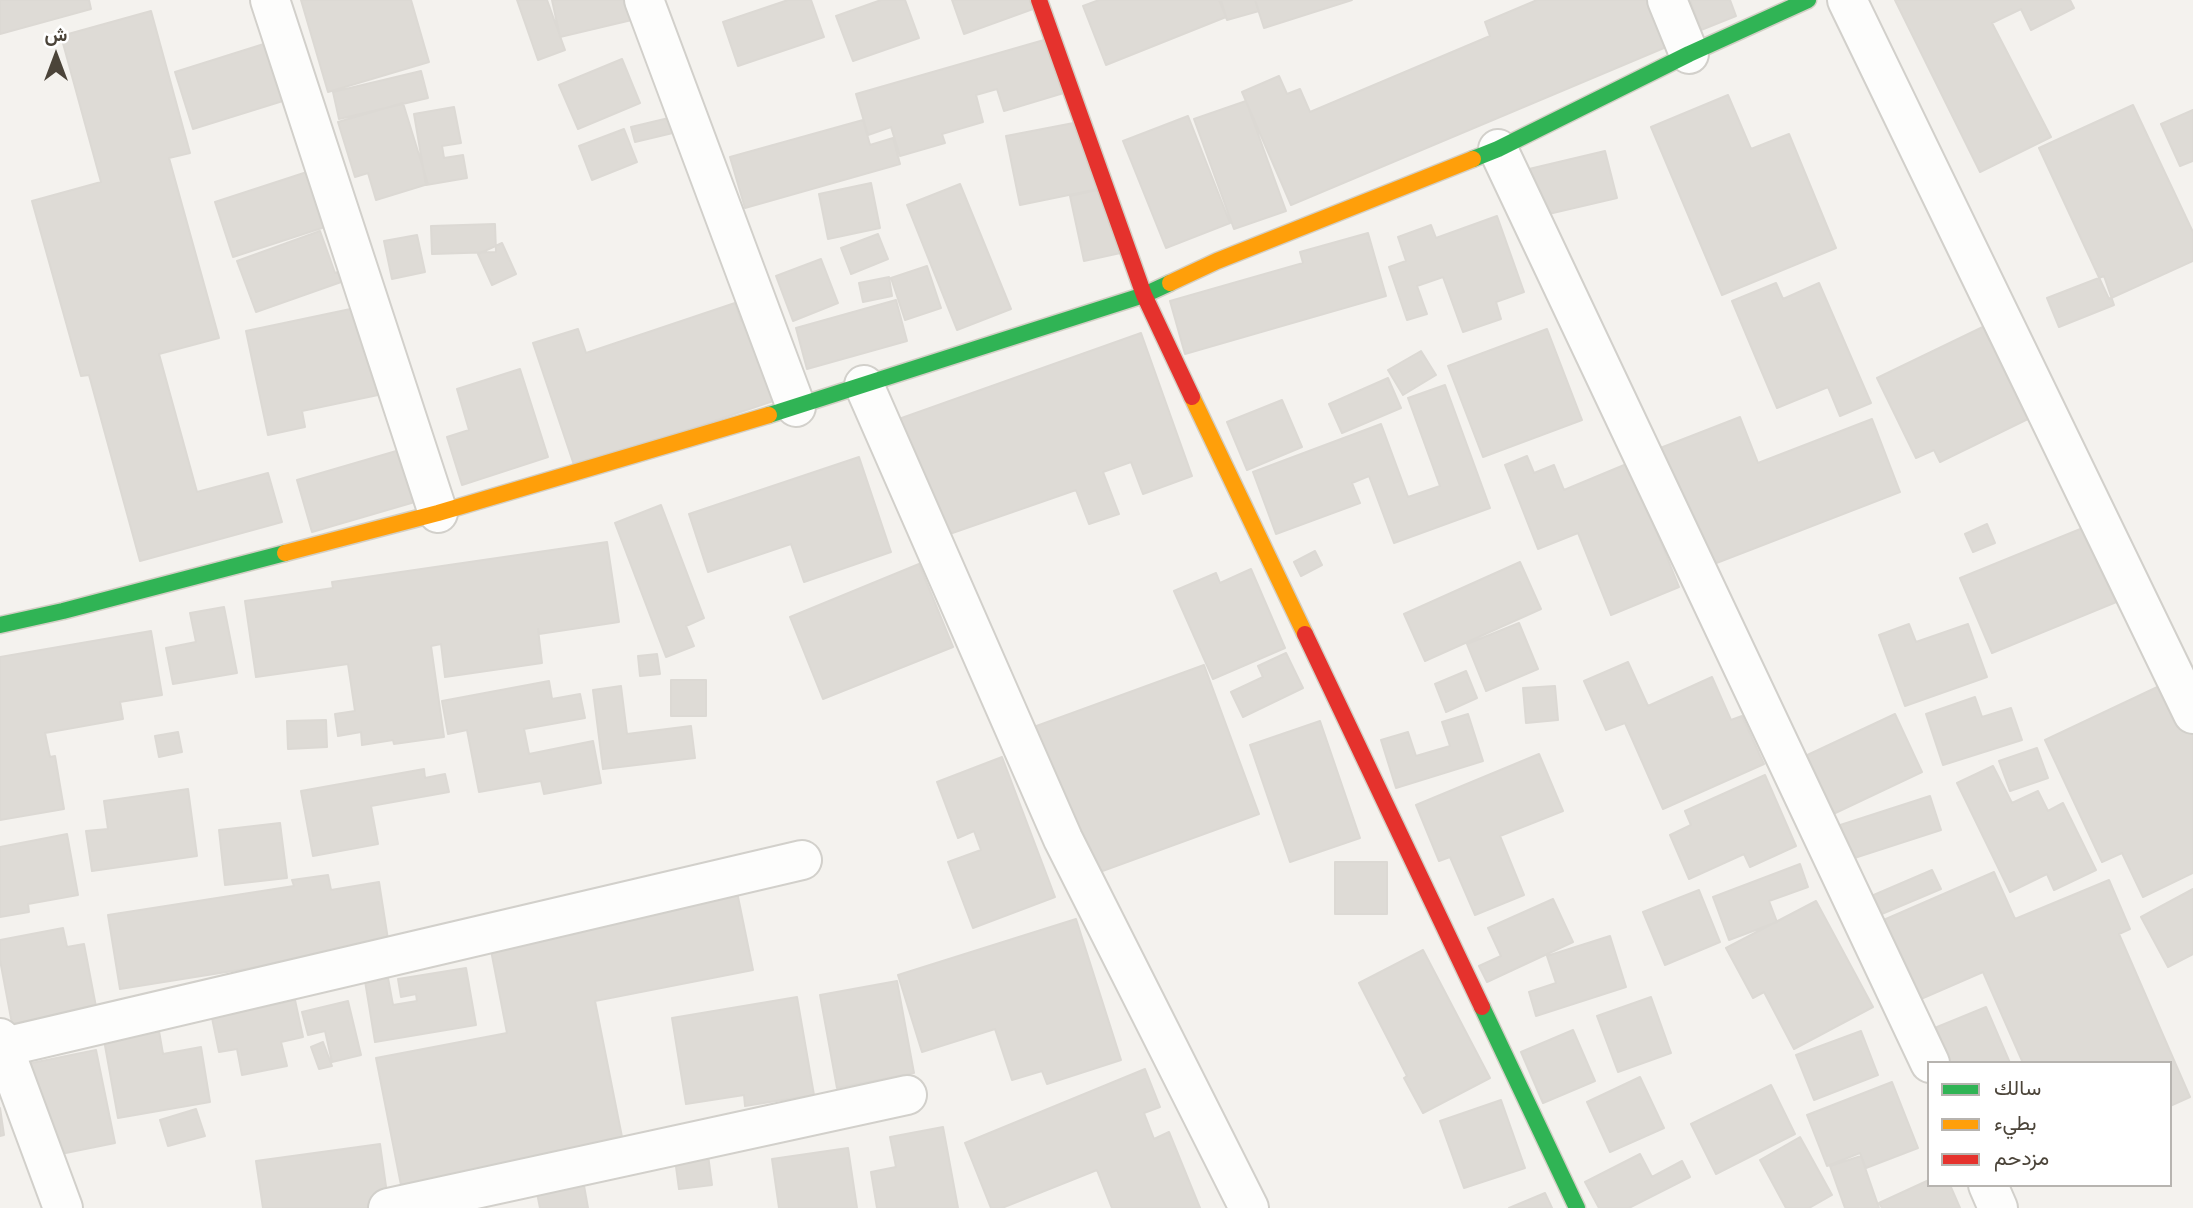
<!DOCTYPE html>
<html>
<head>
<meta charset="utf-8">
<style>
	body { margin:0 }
	#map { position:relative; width:2193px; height:1208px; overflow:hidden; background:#f4f2ee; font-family:"Work Sans",Vazirmatn,sans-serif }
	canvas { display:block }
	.legend { position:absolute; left:1927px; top:1061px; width:245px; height:126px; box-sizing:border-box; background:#fff; border:2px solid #b7b4b0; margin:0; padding:9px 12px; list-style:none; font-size:21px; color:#4b4439 }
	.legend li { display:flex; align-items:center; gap:14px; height:35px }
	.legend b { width:35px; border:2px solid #b7b4b0 }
	.north { position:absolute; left:21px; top:21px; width:70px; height:70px; -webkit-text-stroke:5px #fff; paint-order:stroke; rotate:0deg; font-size:19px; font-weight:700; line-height:28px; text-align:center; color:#4b4439 }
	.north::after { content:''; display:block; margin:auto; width:24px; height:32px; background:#4b4439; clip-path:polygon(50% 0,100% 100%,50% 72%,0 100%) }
</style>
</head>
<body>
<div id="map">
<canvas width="2193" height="1208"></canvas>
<ul class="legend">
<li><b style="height:9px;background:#30b455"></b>سالك</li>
<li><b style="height:9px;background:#ff9f0a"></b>بطيء</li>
<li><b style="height:9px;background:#e5322d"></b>مزدحم</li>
</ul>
<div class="north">ش</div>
</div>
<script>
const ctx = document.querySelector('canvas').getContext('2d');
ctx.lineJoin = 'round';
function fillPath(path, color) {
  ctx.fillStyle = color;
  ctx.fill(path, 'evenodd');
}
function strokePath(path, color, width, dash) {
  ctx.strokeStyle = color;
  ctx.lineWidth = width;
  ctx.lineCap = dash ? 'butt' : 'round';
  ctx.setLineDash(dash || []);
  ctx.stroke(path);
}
const building = new Path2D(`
	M0 0H89L91 9 0 34Z
	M301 0H411L429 62 328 92Z
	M517 0H547L565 50 538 60Z
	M552 0H631L636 19 560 37Z
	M788 0H811L824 37 738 66 723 22Z
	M881 0H905L919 38 853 61 836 16Z
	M952 0H1042L1044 5 964 34Z
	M1099 0H1219L1226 17 1106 65 1083 6Z
	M1221 0H1255L1259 11 1227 20Z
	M1255 0H1352L1264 28Z
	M1537 0H1652L1671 45 1291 205 1242 92 1279 76 1287 94 1300 89 1310 112 1490 36 1485 22Z
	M1690 0H1730L1736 16 1701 30Z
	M1895 0H2070L2074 8 2031 30 2021 9 1992 23 2051 137 1980 172Z
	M151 11 190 153 169 158 219 338 159 354 197 492 268 473 282 522 140 561 89 375 81 376 32 201 101 182 61 36Z
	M1051 38 1067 92 1004 111 997 89 976 95 983 122 942 134 945 143 900 156 891 127 868 135 856 94Z
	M267 43 286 100 193 129 175 72Z
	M622 59 640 103 578 129 559 85Z
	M421 71 428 98 339 119 333 92Z
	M1728 95 1751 149 1789 134 1836 248 1722 295 1651 127Z
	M1246 101 1286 211 1234 229 1194 119Z
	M403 103 428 184 376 200 368 173 355 177 338 122Z
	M2133 105 2193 232V261L2109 299 2039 148Z
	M454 107 461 143 442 146 444 158 463 155 467 178 426 185 414 114Z
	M2193 110V161L2180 166 2161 124Z
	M1188 116 1230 223 1166 248 1123 141Z
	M673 117 677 132 635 142 631 127Z
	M863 120 870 145 893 138 900 164 745 208 730 157Z
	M1084 121 1098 189 1020 205 1006 136Z
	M624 129 637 162 592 180 579 146Z
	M1605 151 1617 198 1540 216 1529 169Z
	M310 171 328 226 233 257 215 202Z
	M871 183 880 228 828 239 819 194Z
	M960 184 1011 309 957 330 907 205Z
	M1111 187 1125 252 1084 261 1070 196Z
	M1497 216 1524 292 1496 302 1501 319 1463 332 1443 277 1417 286 1427 314 1407 320 1389 267 1406 261 1398 237 1431 225 1436 238Z
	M495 224 496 252 432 254 431 226Z
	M320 231 335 273 358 265 361 275 256 312 237 261Z
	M1368 233 1386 296 1185 354 1170 301 1303 263 1300 252Z
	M878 234 888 259 851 274 841 248Z
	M417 235 425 272 392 279 384 241Z
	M502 243 516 274 492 285 478 254Z
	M821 259 838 303 793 321 776 276Z
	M927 266 941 308 905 320 891 278Z
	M2104 276 2114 305 2059 327 2047 298Z
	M889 277 892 296 863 302 859 283Z
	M1776 283 1783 299 1819 283 1871 403 1840 416 1828 387 1777 408 1732 301Z
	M896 300 907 341 807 369 796 328Z
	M735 303 741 321 760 315 788 396 575 468 533 343 578 329 586 353Z
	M360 307 378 395 302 411 305 427 268 435 246 331Z
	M1989 324 2034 416 1940 462 1934 450 1916 458 1877 378Z
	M1547 329 1582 420 1483 457 1448 366Z
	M1141 333 1192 476 1143 494 1131 462 1103 472 1119 514 1089 524 1076 490 938 538 896 420Z
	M1421 351 1436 375 1403 395 1388 370Z
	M520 369 548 457 462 485 447 437 469 430 457 389Z
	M1388 378 1401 408 1342 433 1329 404Z
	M1445 385 1490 508 1394 543 1369 476 1352 483 1360 503 1276 534 1253 472 1381 424 1408 497 1440 486 1408 398Z
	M1282 400 1302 447 1247 470 1227 422Z
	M1740 417 1758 463 1872 419 1900 492 1701 569 1650 452Z
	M410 447 425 499 312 532 297 480Z
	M1527 456 1534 473 1554 465 1564 490 1629 463 1679 587 1611 615 1578 533 1538 549 1505 465Z
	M859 457 891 552 804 582 791 544 708 572 689 514Z
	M661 505 704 618 686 626 694 646 666 657 615 523Z
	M2100 521 2131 596 1992 653 1960 578Z
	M1987 524 1995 543 1973 552 1965 534Z
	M607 542 619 622 539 634 538 629 542 663 445 677 441 644 431 646 444 737 394 744 393 740 362 745 361 732 338 736 335 714 355 711 348 664 256 677 245 601 333 588 332 582Z
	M1315 551 1322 565 1301 576 1294 562Z
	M1520 562 1541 609 1425 661 1404 614Z
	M919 564 953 647 823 699 790 617Z
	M1251 569 1285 648 1213 679 1174 591 1216 573 1220 583Z
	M224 607 237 673 173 684 166 648 196 642 190 613Z
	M1519 623 1538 669 1486 691 1467 644Z
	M1909 624 1916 642 1968 624 1987 677 1905 706 1879 635Z
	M151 631 162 695 120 702 123 719 45 733 50 757 55 756 64 809 0 820V657Z
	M1286 653 1303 688 1243 717 1231 692 1263 677 1258 666Z
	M657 654 660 674 640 676 638 656Z
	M1628 662 1648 706 1712 677 1731 720 1742 716 1764 764 1663 809 1625 723 1606 730 1584 681Z
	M1204 665 1259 814 1086 877 1031 728Z
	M1466 671 1477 698 1446 712 1435 684Z
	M671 680H706V716H671Z
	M549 681 552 699 580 694 585 718 524 729 529 754 593 741 601 783 544 794 541 781 479 792 467 730 448 734 442 701Z
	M2168 682 2193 734V873L2143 897 2122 853 2102 862 2045 740Z
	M621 686 627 734 691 726 695 758 603 769 593 690Z
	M1555 686 1558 720 1526 723 1523 688Z
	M1975 697 1982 717 2011 708 2022 740 1943 765 1926 714Z
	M1468 714 1483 761 1396 788 1381 740 1408 732 1416 756 1450 746 1442 722Z
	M1895 714 1922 772 1829 816 1801 758Z
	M326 720 327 747 288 749 287 721Z
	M1320 721 1360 838 1290 862 1250 745Z
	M178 732 182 752 159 757 155 736Z
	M2037 748 2048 778 2010 791 1999 761Z
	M1539 754 1563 811 1500 836 1524 895 1475 915 1450 857 1439 861 1416 805Z
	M1002 757 1055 897 973 928 948 862 981 850 974 831 958 838 937 782Z
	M1993 766 2012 803 2038 791 2048 811 2063 803 2096 870 2054 890 2047 874 2010 892 1957 783Z
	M424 769 425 778 445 774 449 792 371 806 378 844 313 856 301 791Z
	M1765 775 1796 846 1750 867 1744 854 1689 879 1670 835 1691 825 1685 811Z
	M188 789 197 856 92 871 86 831 108 829 104 801Z
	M1930 796 1941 830 1842 862 1831 828Z
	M280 823 287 878 225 885 219 830Z
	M67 834 78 895 28 904 29 912 0 917V847Z
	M1335 862H1387V914H1335Z
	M1800 864 1808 887 1769 901 1777 922 1729 940 1713 897Z
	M1932 870 1941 889 1877 916 1869 897Z
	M1994 872 2015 919 2109 880 2130 929 2119 934 2190 1097 2170 1106V1063H2023L1983 972 1914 1002 1879 922Z
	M328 875 331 890 379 882 389 946 120 989 108 915 294 886 292 880Z
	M2193 889V954L2168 967 2141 917Z
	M1699 890 1720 942 1665 965 1643 912Z
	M737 892 753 970 595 1001 623 1142 401 1185 376 1058 507 1033 489 940Z
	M1553 899 1573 942 1487 982 1479 966 1501 956 1488 928Z
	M1816 901 1873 1007 1794 1049 1764 992 1753 998 1726 948Z
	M1076 919 1121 1060 1047 1084 1042 1071 1012 1080 995 1029 922 1052 898 975Z
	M63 928 67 947 84 944 97 1012 13 1029 0 960V940Z
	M1610 936 1626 987 1536 1016 1529 992 1556 983 1547 956Z
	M1423 950 1490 1078 1423 1113 1404 1078 1407 1076 1359 983Z
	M466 968 476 1025 375 1042 365 981 388 978 393 1005 417 1001 416 994 401 997 398 979Z
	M897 981 914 1073 837 1088 820 995Z
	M797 997 814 1095 745 1106 744 1095 686 1104 672 1018Z
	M1651 997 1671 1053 1618 1072 1597 1016Z
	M295 1000 303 1037 281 1042 287 1066 242 1075 237 1049 219 1052 212 1018Z
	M348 1001 361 1055 332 1062 325 1031 308 1035 302 1012Z
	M1986 1007 2010 1063H1932L1920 1034Z
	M1573 1030 1595 1081 1543 1103 1521 1052Z
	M159 1031 163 1054 201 1047 210 1102 118 1118 104 1040Z
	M1861 1031 1878 1075 1814 1100 1796 1055Z
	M323 1042 332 1066 319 1069 311 1047Z
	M96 1050 115 1143 46 1157 27 1064Z
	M1145 1069 1160 1107 1144 1113 1154 1139 1169 1132 1200 1208H1112L1097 1170 1002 1208H991L965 1143Z
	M1640 1077 1664 1128 1610 1152 1587 1102Z
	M1892 1082 1918 1148 1866 1168 1860 1153 1827 1166 1807 1115Z
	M1771 1085 1795 1134 1716 1174 1691 1124Z
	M1501 1100 1525 1168 1464 1188 1440 1121Z
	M0 1108 4 1135 0 1136Z
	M196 1109 205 1136 168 1146 160 1120Z
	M943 1127 958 1208H877L871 1172 896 1167 890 1137Z
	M1800 1137 1832 1195 1809 1208H1786L1760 1160Z
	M380 1144 389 1208H263L256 1161Z
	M848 1148 857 1208H779L772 1159Z
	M1640 1154 1652 1177 1682 1161 1690 1177 1629 1208H1599L1585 1182Z
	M708 1155 712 1185 679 1189 675 1159Z
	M1861 1156 1879 1208H1845L1830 1166Z
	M583 1180 588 1208H540L536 1188Z
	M1929 1180V1185H1950L1960 1208H1882L1879 1203Z
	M1545 1193 1552 1208H1509Z`);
const street = new Path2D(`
	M270 0 438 513
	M644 0 796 407
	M1667 0 1689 54
	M1847 0 2193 714
	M1498 149 1930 1063
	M864 385 1063 839 1249 1208
	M0 1038 63 1208
	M4 1047 802 860
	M1988 1185 1998 1208
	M388 1208 907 1095`);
const fast = new Path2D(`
	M1473 159 1498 149 1689 54 1808 0
	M769 415 1144 295 1170 283
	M0 625 63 611 285 553
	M1482 1007 1577 1208`);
const slow = new Path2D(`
	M1170 283 1217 261 1473 159
	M1192 397 1305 634
	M285 553 438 513 769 415`);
const jam = new Path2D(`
	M1039 0 1144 295 1192 397
	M1305 634 1482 1007`);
fillPath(building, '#dedbd6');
strokePath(building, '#dcd9d4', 2);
strokePath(street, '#d2d0cb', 42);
strokePath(fast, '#d3cfc5', 19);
strokePath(slow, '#d3cfc5', 19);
strokePath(jam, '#d3cfc5', 19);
strokePath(street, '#fdfdfc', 38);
strokePath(fast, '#30b455', 16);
strokePath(slow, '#ff9f0a', 16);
strokePath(jam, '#e5322d', 16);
</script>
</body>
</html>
